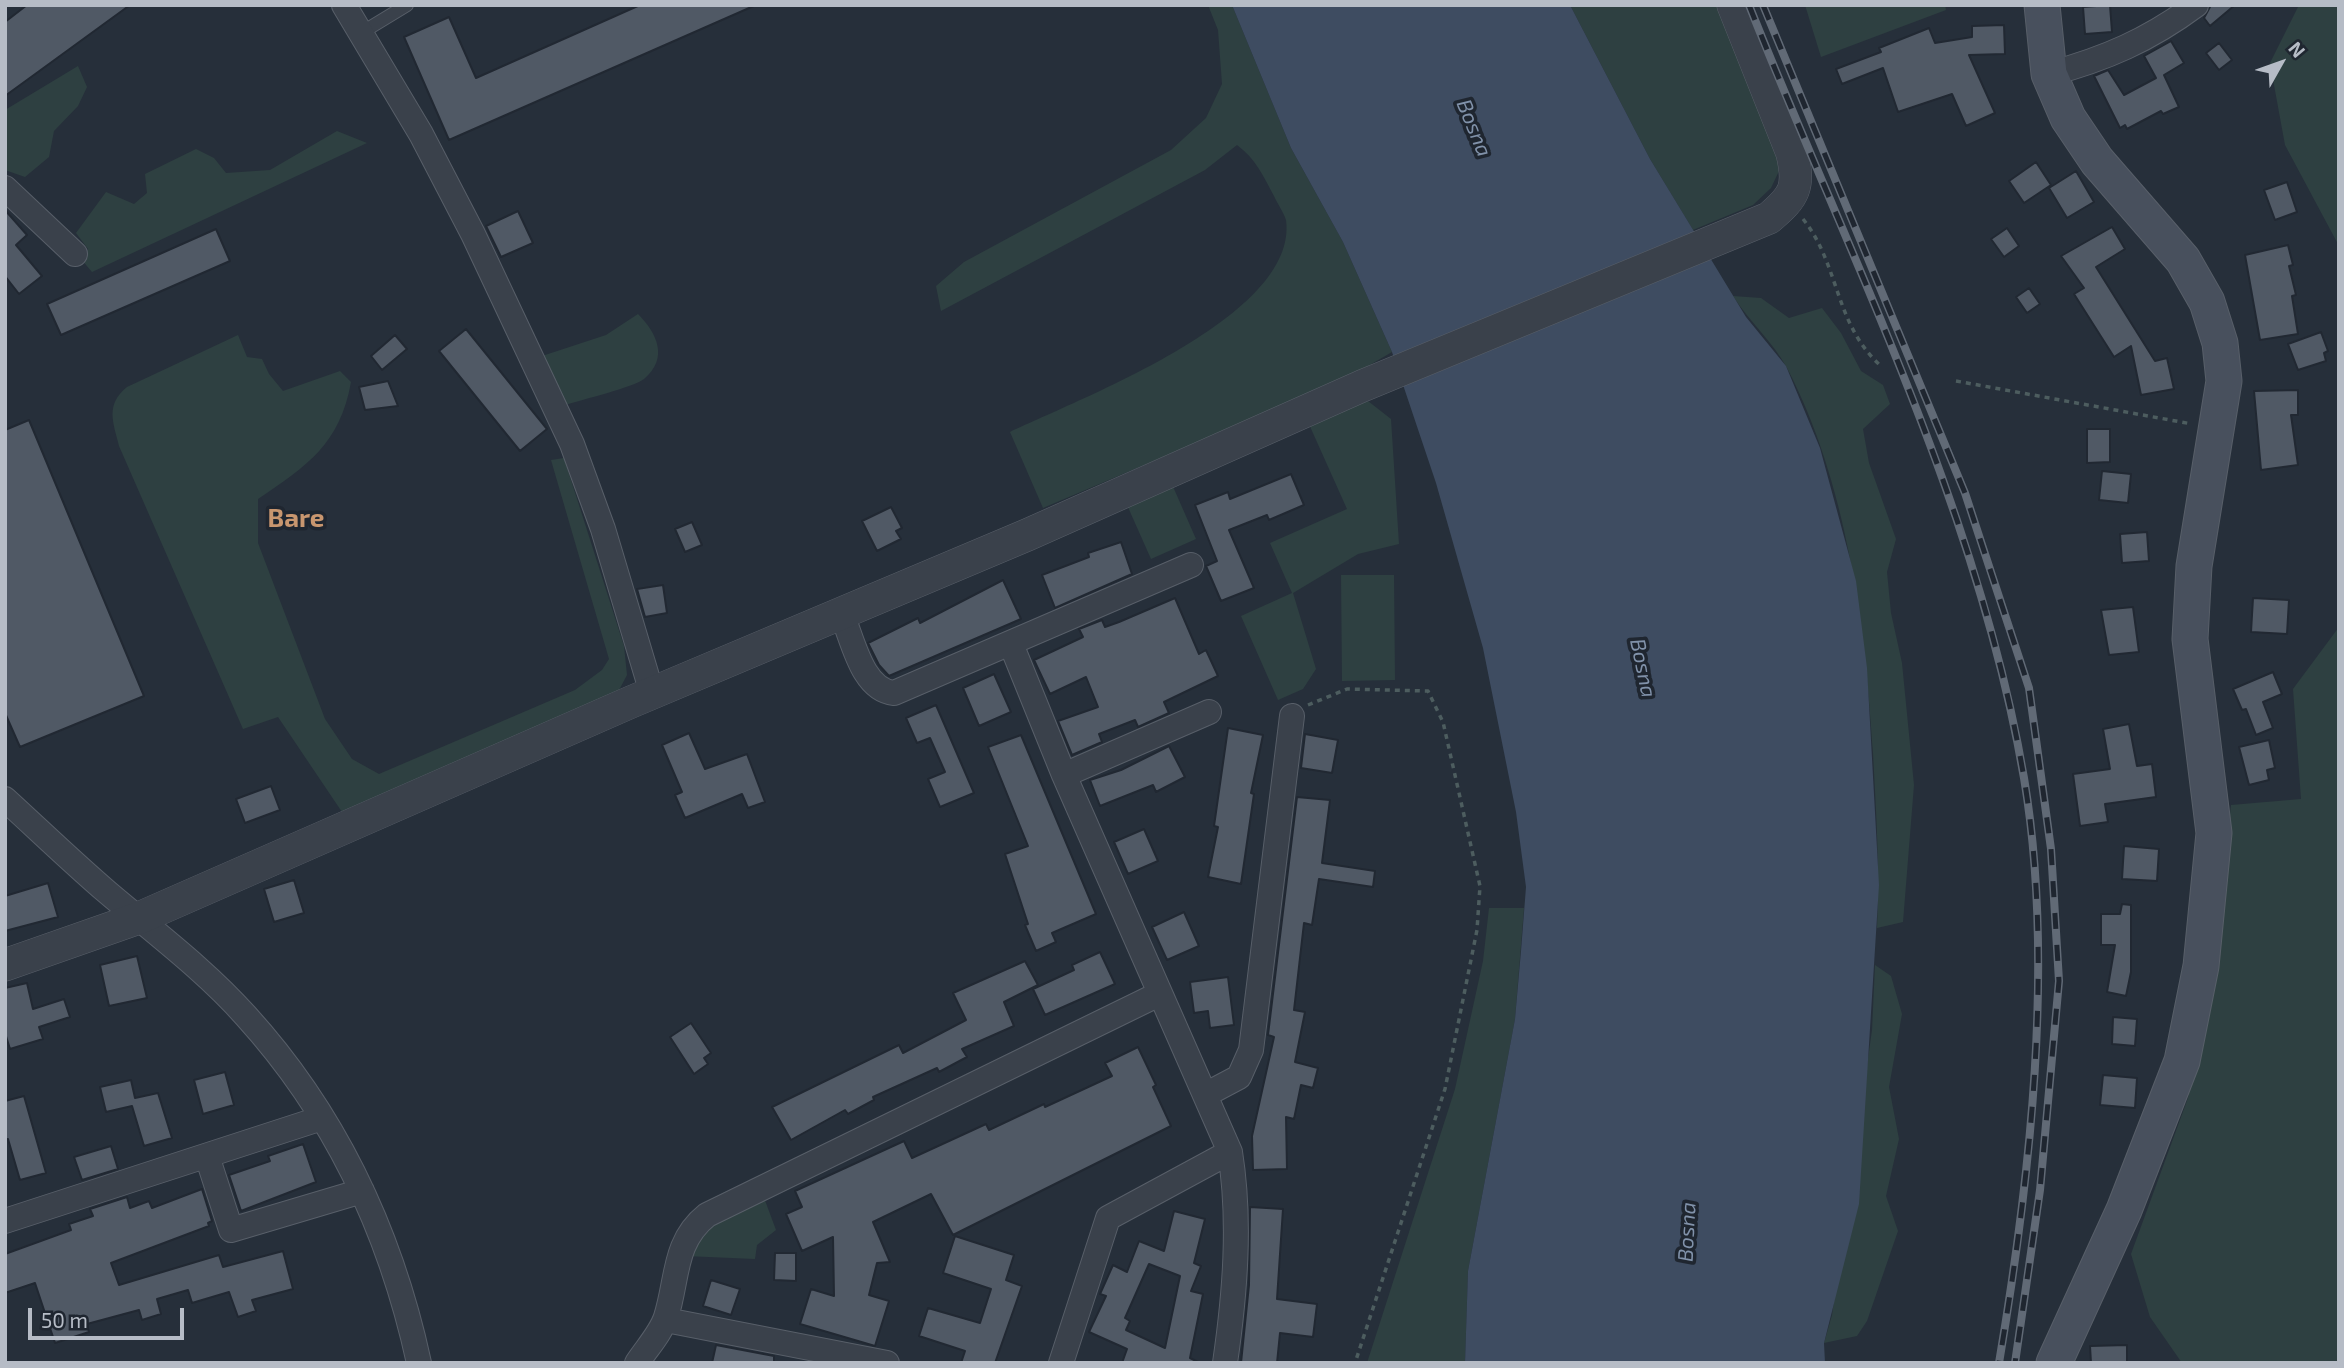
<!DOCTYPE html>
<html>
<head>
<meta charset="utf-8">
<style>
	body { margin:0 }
	#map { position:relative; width:2344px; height:1368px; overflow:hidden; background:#262f3a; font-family:"Exo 2",sans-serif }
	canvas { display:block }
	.frame { position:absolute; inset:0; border:7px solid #b6bcc6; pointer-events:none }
	.north { position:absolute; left:2246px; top:28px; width:70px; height:70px; -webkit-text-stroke:5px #1f2630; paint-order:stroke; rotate:50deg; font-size:19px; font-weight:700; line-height:28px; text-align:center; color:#b6bcc6 }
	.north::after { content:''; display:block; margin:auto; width:24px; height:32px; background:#b6bcc6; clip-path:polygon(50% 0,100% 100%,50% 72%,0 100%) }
	.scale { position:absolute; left:28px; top:1308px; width:156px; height:32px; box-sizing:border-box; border:4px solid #b6bcc6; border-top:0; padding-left:9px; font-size:21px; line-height:24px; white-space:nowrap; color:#b6bcc6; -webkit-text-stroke:5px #1f2630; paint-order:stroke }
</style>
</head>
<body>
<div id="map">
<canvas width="2344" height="1368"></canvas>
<div class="frame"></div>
<div class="north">N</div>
<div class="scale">50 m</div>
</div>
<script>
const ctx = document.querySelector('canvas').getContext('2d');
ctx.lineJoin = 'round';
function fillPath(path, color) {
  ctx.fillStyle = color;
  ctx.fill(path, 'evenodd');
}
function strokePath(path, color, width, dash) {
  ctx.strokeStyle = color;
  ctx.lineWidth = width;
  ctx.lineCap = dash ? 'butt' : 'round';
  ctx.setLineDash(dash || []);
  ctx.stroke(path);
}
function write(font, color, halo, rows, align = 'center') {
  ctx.font = font + ' "Exo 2",sans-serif';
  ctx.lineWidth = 7;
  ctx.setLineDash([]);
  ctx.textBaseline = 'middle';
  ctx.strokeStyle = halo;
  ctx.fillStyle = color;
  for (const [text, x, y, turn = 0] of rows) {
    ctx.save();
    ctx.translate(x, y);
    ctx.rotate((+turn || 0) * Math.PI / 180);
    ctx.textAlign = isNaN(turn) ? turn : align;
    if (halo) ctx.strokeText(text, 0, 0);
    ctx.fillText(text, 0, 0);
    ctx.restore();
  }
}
const green = new Path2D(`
	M1208 5H1232L1291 148 1343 242 1392 352 1344 380 1043 508 1010 432C1081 398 1299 316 1286 220 1284 213 1277 203 1274 196 1263 176 1256 159 1237 145L1205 170 941 311 936 286 964 262 1171 150 1206 118 1222 84 1218 30Z
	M1570 5H1719L1778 145 1779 171 1771 188 1753 205 1693 230 1650 159Z
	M1805 5H1945L1946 10 1821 57Z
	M2299 5H2339V246L2285 145 2270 63Z
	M78 66 87 87 78 106 54 131 49 157 25 177 5 170V110Z
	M337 131 367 143 92 272 81 259 88 249 76 233 106 192 134 204 147 193 145 174 196 149 214 158 226 173 270 170Z
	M1733 296 1761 298 1789 318 1822 308 1841 333 1861 371 1883 385 1890 404 1863 429 1869 463 1896 539 1887 572 1891 613 1902 663 1914 785 1903 922 1877 928C1880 870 1876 811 1873 753 1865 626 1847 483 1787 368 1773 342 1749 321 1733 296Z
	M638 314C657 333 669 358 644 379 634 387 581 400 565 405L542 356 606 335Z
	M238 335 247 357 262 359 269 374 283 391 340 371 351 382C340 444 307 466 258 499V543L325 719 352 759 379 774 575 690 602 670 609 659 551 460 564 458 624 646 627 675 618 692 342 812 278 717 243 729 119 446C113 422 105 405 127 387Z
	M1368 401 1391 419 1399 544 1358 554 1293 593 1316 669 1303 689 1278 700 1241 616 1292 593 1270 543 1347 509 1308 422Z
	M1171 482 1196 539 1151 559 1127 505Z
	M1341 575H1394L1395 680 1342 681Z
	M2339 627V1363H2182L2150 1317 2131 1254 2188 1098 2220 907 2231 805 2301 799 2293 689Z
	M1489 908H1524L1515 1019 1468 1271 1465 1363H1367L1455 1089 1483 961Z
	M1875 965 1891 976 1902 1014 1889 1087 1899 1139 1886 1196 1898 1231 1867 1321 1857 1336 1824 1343 1832 1315 1872 1030Z
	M763 1195 776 1230 757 1245 755 1259 685 1256 700 1233Z`);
const water = new Path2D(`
	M1232 5H1570L1650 159 1746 317 1786 366 1820 448 1856 581 1867 668 1879 885 1859 1204 1824 1343 1825 1363H1465L1468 1271 1515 1019 1521 951 1526 887 1516 812 1483 648 1436 483 1392 352 1343 242 1291 148Z`);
const building = new Path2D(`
	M27 5H130L5 96V22Z
	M640 5H756L449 140 404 37 449 17 476 78Z
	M2110 5 2112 32 2085 34 2083 7Z
	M2211 5H2235L2210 26 2204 18Z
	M2004 25 2005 54 1969 55 1995 113 1966 126 1952 94 1898 112 1883 68 1842 84 1836 69 1881 52 1879 48 1929 28 1935 43 1972 37V26Z
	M2171 41 2184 63 2164 75 2179 107 2163 114 2161 111 2127 129 2125 125 2120 128 2094 76 2108 70 2124 95 2156 78 2144 56Z
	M2219 43 2232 60 2219 70 2206 53Z
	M2036 162 2051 185 2024 203 2009 181Z
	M2076 171 2094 202 2067 218 2049 188Z
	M2287 182 2297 212 2275 220 2264 190Z
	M5 210 27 235 16 245 42 276 19 294 5 276Z
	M518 211 533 243 501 257 486 226Z
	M2112 227 2125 249 2096 267 2155 361 2167 358 2174 389 2141 395 2131 346 2114 357 2074 294 2084 288 2061 256Z
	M2007 228 2019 246 2004 257 1991 239Z
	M216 229 230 261 61 335 47 304Z
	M2288 245 2293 265 2289 266 2296 295 2292 296 2298 334 2260 340 2245 255Z
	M2029 288 2040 304 2027 313 2016 297Z
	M466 329 547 429 520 451 439 351Z
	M2321 332 2328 351 2324 353 2326 361 2298 370 2288 344Z
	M395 335 407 349 382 370 371 356Z
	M388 381 398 406 365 410 359 387Z
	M2298 390V415H2291L2298 465 2261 470 2254 391Z
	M29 420 144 696 20 747 5 713V430Z
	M2087 429H2110V462L2087 463Z
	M2102 471 2131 474 2128 503 2099 500Z
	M1291 474 1304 505 1269 520 1267 515 1229 530 1254 588 1221 601 1206 566 1217 561 1195 505 1228 492 1230 499Z
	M891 507 902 528 896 531 901 539 877 551 862 521Z
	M692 522 702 545 685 552 675 529Z
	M2147 532 2149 561 2122 563 2120 534Z
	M1121 542 1132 574 1055 608 1042 575 1089 557 1088 553Z
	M1003 580 1021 619 889 676 879 665 868 643 918 618 920 623Z
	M663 585 667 613 645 617 637 589Z
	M1175 598 1199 654 1206 650 1218 676 1164 702 1169 713 1138 727 1135 720 1099 734 1102 742 1072 755 1058 721 1098 707 1086 677 1050 694 1034 660 1083 637 1079 629 1102 620 1105 627 1119 622Z
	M2253 598 2289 600 2287 634 2251 632Z
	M2133 607 2139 652 2109 655 2101 610Z
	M2273 672 2282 694 2263 702 2273 728 2256 735 2246 709 2242 710 2233 689Z
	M994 674 1011 712 979 726 963 688Z
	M936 705 974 793 940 807 928 779 945 772 930 738 917 743 906 718Z
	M2129 724 2137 766 2152 764 2156 797 2105 804 2108 822 2080 826 2073 774 2110 769 2103 729Z
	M1228 728 1263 735 1251 793 1254 794 1241 884 1208 877 1218 827 1214 826Z
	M689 733 705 769 747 754 765 802 748 808 742 794 685 818 675 795 682 792 662 745Z
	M1305 734 1338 740 1332 773 1301 768Z
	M1021 735 1096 914 1052 933 1056 942 1036 951 1025 925 1028 924 1005 854 1028 846 988 747Z
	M2269 740 2275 768 2267 770 2269 780 2249 785 2239 747Z
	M1169 746 1185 777 1156 792 1153 785 1100 806 1090 780 1121 770Z
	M271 786 280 810 245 823 236 799Z
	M1297 797 1330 800 1322 863 1375 871 1373 887 1319 879 1312 925 1304 923 1294 1010 1305 1012 1295 1062 1318 1068 1313 1088 1301 1085 1294 1119 1286 1117 1287 1169 1253 1170 1252 1136 1274 1037 1268 1035Z
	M1144 829 1158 861 1128 874 1114 842Z
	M2124 846 2159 849 2157 881 2122 879Z
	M294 880 304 913 274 922 264 889Z
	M48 883 58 917 5 931V896Z
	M2122 904 2131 905V972L2126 996 2107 992 2115 945H2101V914H2120Z
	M1184 912 1199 946 1167 960 1152 927Z
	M1100 952 1115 984 1045 1015 1033 989 1074 970 1072 965Z
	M137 956 147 998 109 1006 100 965Z
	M1025 961 1038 985 1004 1002 1014 1026 962 1049 967 1057 939 1072 937 1068 873 1097 874 1100 848 1114 845 1110 791 1140 772 1107 899 1045 903 1053 966 1020 953 993Z
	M1228 977 1234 1025 1210 1028 1208 1011 1194 1013 1190 982Z
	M27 983 33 1009 64 999 70 1017 39 1027 43 1039 10 1049 5 1033V988Z
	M2113 1017 2137 1019 2135 1046 2112 1044Z
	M691 1023 711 1053 704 1058 708 1064 694 1074 670 1037Z
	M1138 1047 1156 1085 1153 1087 1171 1126 953 1235 931 1194 873 1222 890 1262 877 1263 869 1295 889 1301 875 1346 800 1324 811 1289 834 1296 833 1237 802 1251 786 1214 802 1207 795 1191 904 1141 912 1158 986 1124 989 1130 1044 1104 1045 1107 1112 1076 1105 1063Z
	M225 1072 234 1105 203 1114 194 1080Z
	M2103 1075 2137 1078 2135 1108 2100 1105Z
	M131 1080 135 1098 158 1093 172 1138 144 1146 132 1106 106 1112 100 1087Z
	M24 1096 46 1173 20 1180 8 1139 5 1140V1101Z
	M303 1144 316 1182 241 1211 229 1175 270 1161 268 1156Z
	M111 1146 118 1169 82 1180 74 1157Z
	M202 1189 212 1221 208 1223 209 1226 111 1263 119 1285 219 1255 223 1267 283 1251 293 1289 252 1300 256 1311 238 1317 229 1292 192 1303 188 1290 157 1299 161 1314 142 1320 139 1310 87 1324 89 1332 55 1343 35 1283 5 1293V1254L71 1230 69 1224 93 1216 90 1209 127 1197 130 1208 149 1201 152 1208Z
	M1250 1207 1283 1209 1277 1299 1317 1304 1313 1337 1280 1333 1277 1363H1241L1249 1285Z
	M1174 1211 1205 1219 1194 1263 1201 1266 1191 1291 1203 1294 1190 1358 1200 1363H1122L1127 1349 1089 1332 1106 1296 1100 1294 1113 1265 1127 1272 1139 1241 1164 1251ZM1149 1264 1180 1276 1165 1348 1126 1330 1130 1321 1125 1318Z
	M955 1236 1014 1255 1006 1280 1022 1286 995 1363H961L965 1351 919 1336 928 1308 980 1323 991 1289 943 1273Z
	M775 1253H796V1281L774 1280Z
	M711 1280 740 1289 731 1315 703 1306Z
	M716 1345 774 1356V1363H712Z
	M2127 1345V1363H2091L2090 1346Z`);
const path = new Path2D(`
	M1803 219C1840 265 1834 324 1881 366
	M1956 381 2192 424
	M1308 705 1347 689 1428 691 1443 722 1480 886 1477 930 1445 1089 1355 1363`);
const service = new Path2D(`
	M361 33 407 5`);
const minor = new Path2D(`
	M344 5 421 134 473 234 572 444 603 529 652 693
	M2049 74C2105 59 2149 40 2196 5
	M5 188 75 254
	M842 615C853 640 862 690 894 693L1191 565
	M1011 644 1064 775 1230 1152C1241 1221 1235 1294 1225 1363
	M1064 775 1209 712
	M5 799C39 830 72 862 107 892 154 932 205 970 246 1016 335 1114 391 1234 419 1363
	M1205 1095 1239 1077 1251 1050 1292 716
	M207 1156 231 1230 362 1191
	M5 1221 322 1118
	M666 1320 887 1363
	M637 1363C646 1349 661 1333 666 1317 678 1279 673 1242 707 1215L1159 994
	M1061 1363 1108 1218 1230 1152`);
const tertiary = new Path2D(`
	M5 965 139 918 631 702 1027 535 1362 386 1769 218C1795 196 1800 187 1792 153L1733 5`);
const secondary = new Path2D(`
	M2042 5 2049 74 2068 118 2097 161 2183 260 2207 302 2220 343 2224 381 2194 566 2190 639 2214 833 2201 966 2182 1061 2124 1210 2054 1363`);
const rail = new Path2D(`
	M1749 5C1850 259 1978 507 2024 778 2055 962 2030 1179 1999 1363
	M1763 5 1965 493 2029 688 2051 849 2059 981 2040 1190 2015 1363`);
const waterNames = [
	["Bosna",1474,128,68],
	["Bosna",1643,668,78],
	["Bosna",1687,1232,-87]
];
const districtNames = [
	["Bare",296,518]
];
fillPath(green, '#2e4041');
fillPath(water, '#3e4c61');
fillPath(building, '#505965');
strokePath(building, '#212832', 2);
strokePath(service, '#585f69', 14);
strokePath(minor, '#585f69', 26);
strokePath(tertiary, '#585f69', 33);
strokePath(secondary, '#585f69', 37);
strokePath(path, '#4d5d5f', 3.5, [5, 5]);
strokePath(service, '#3a414b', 12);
strokePath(minor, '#3a414b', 24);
strokePath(tertiary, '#3a414b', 32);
strokePath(secondary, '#48505d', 35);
strokePath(rail, '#616a76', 8);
strokePath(rail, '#1f2630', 5, [16]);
write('italic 21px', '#8192aa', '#1f2630', waterNames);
write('bold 26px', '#c8966f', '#1f2630', districtNames);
</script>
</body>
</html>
